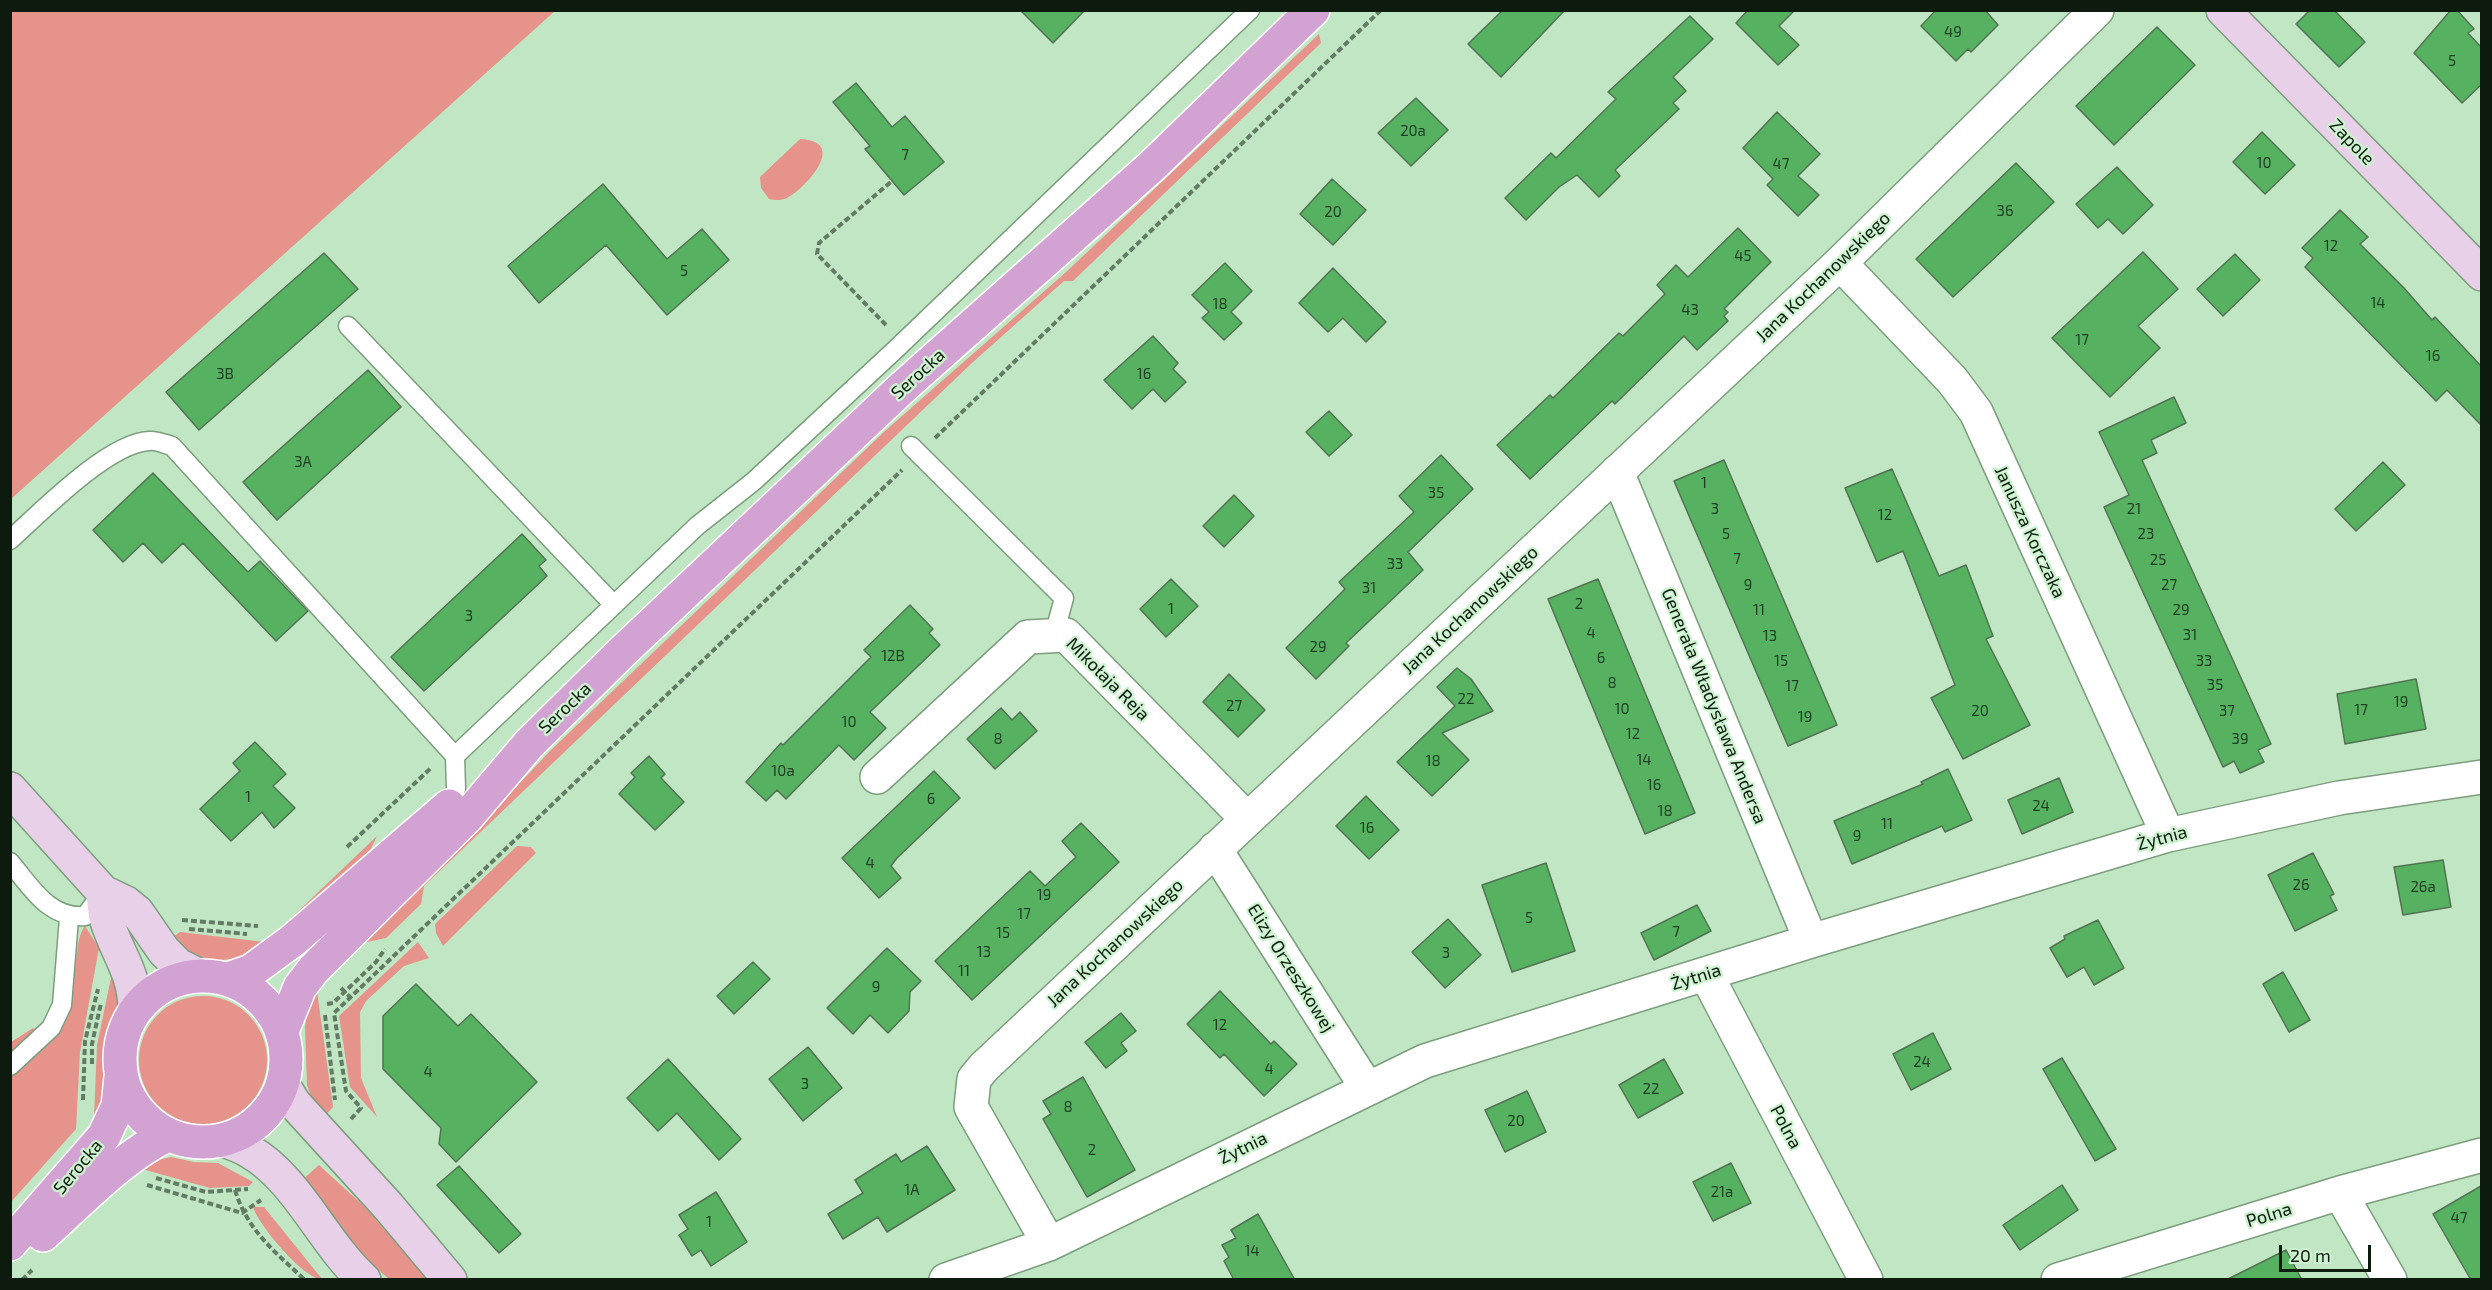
<!DOCTYPE html>
<html>
<head>
<meta charset="utf-8">
<style>
	body { margin:0 }
	#map { position:relative; width:2492px; height:1290px; overflow:hidden; background:#c1e6c3; font-family:"Exo 2",sans-serif }
	canvas { display:block }
	.frame { position:absolute; inset:0; border:12px solid #0d1a0e; pointer-events:none }
	.scale { position:absolute; left:2279px; top:1245px; width:92px; height:27px; box-sizing:border-box; border:3px solid #0d1a0e; border-top:0; padding-left:8px; font-size:18px; line-height:21px; white-space:nowrap; color:#0d1a0e; -webkit-text-stroke:4px #cef3d0; paint-order:stroke }
</style>
</head>
<body>
<div id="map">
<canvas width="2492" height="1290"></canvas>
<div class="frame"></div>
<div class="scale">20 m</div>
</div>
<script>
const ctx = document.querySelector('canvas').getContext('2d');
ctx.lineJoin = 'round';
function fillPath(path, color) {
  ctx.fillStyle = color;
  ctx.fill(path, 'evenodd');
}
function strokePath(path, color, width, dash) {
  ctx.strokeStyle = color;
  ctx.lineWidth = width;
  ctx.lineCap = dash ? 'butt' : 'round';
  ctx.setLineDash(dash || []);
  ctx.stroke(path);
}
function write(font, color, halo, rows, align = 'center') {
  ctx.font = font + ' "Exo 2",sans-serif';
  ctx.lineWidth = 4.5;
  ctx.setLineDash([]);
  ctx.textBaseline = 'middle';
  ctx.strokeStyle = halo;
  ctx.fillStyle = color;
  for (const [text, x, y, turn = 0] of rows) {
    ctx.save();
    ctx.translate(x, y);
    ctx.rotate((+turn || 0) * Math.PI / 180);
    ctx.textAlign = isNaN(turn) ? turn : align;
    if (halo) ctx.strokeText(text, 0, 0);
    ctx.fillText(text, 0, 0);
    ctx.restore();
  }
}
const green = new Path2D(`
	M11 10H555V11L11 499Z
	M1319 34 1321 43 1073 281H1064L973 362 424 886 421 904 386 938 367 942 366 939 459 847 551 750 885 431 1065 273Z
	M800 139C849 141 806 188 787 198 780 201 775 200 769 199L761 188 760 177Z
	M377 836 367 857 294 924 290 919Z
	M517 846 531 847 536 853 443 946 436 933 435 924Z
	M85 926 99 948 80 1052 76 1129 11 1202V1042L33 1028 46 1043C74 1018 72 988 77 953 78 944 79 934 85 926Z
	M180 932 265 942 261 951C222 964 204 965 170 939Z
	M418 942 429 958 404 966 366 1001 360 1012 361 1078 377 1117 350 1087 339 1016Z
	M112 973 123 1000 108 1040 107 1074 99 1124 94 1118 97 1045Z
	M317 991 333 1107 324 1117 313 1102 307 1085 305 1027 307 1011Z
	M139 1060a64 64 0 1 1 128 0a64 64 0 1 1-128 0Z
	M171 1157 194 1162 218 1163 253 1182 249 1186 210 1188 142 1169 157 1160Z
	M319 1165 365 1207 427 1279H389L349 1245 301 1181Z
	M253 1207H264L322 1279C304 1280 258 1224 253 1207Z`);
const building = new Path2D(`
	M1020 10H1085L1053 43Z
	M1503 10H1565L1501 77 1468 44Z
	M1748 10H1795L1779 26 1799 45 1778 65 1736 23Z
	M1936 10H1985L1998 25 1971 52 1968 49 1956 61 1921 26Z
	M2310 10H2334L2365 42 2339 67 2296 24Z
	M2451 10H2457L2474 29 2468 33 2481 47V85L2462 103 2414 53Z
	M1690 16 1713 39 1673 77 1686 91 1673 103 1679 109 1615 170 1620 176 1599 197 1577 175 1559 187 1526 220 1505 198 1551 153 1556 158 1616 99 1608 92Z
	M2157 27 2195 65 2114 145 2076 106Z
	M856 83 892 127 905 116 944 162 904 195 865 149 870 146 833 102Z
	M1416 98 1448 130 1411 166 1378 133Z
	M1777 112 1820 154 1798 176 1819 195 1798 216 1767 185 1773 179 1743 148Z
	M2262 132 2295 165 2265 194 2233 162Z
	M2016 163 2054 202 1953 297 1916 259Z
	M2117 167 2153 205 2123 234 2108 219 2098 228 2076 204Z
	M1332 179 1366 210 1333 245 1300 214Z
	M603 184 667 259 702 229 729 260 667 315 606 245 539 303 508 266Z
	M2340 210 2368 237 2360 244 2404 288 2432 320 2435 317 2481 366V425L2447 390 2436 401 2305 267 2313 258 2302 248Z
	M1738 228 1771 262 1724 309 1728 312 1724 316 1728 321 1697 350 1684 336 1615 404 1612 401 1530 479 1497 445 1550 395 1553 398 1619 333 1623 336 1665 294 1657 285 1676 265 1688 277Z
	M2143 252 2178 289 2138 326 2160 348 2110 397 2052 338Z
	M324 253 358 289 199 430 166 392Z
	M2235 254 2260 280 2223 316 2197 289Z
	M1225 263 1252 291 1231 312 1242 323 1224 340 1202 318 1209 312 1192 295Z
	M1333 268 1386 322 1366 342 1343 318 1328 332 1299 303Z
	M1153 336 1178 363 1173 369 1186 382 1165 402 1153 389 1132 409 1104 380Z
	M368 370 401 407 277 520 243 482Z
	M2174 397 2186 423 2151 440 2157 453 2142 460 2271 744 2258 750 2264 762 2240 773 2234 761 2223 767 2104 507 2129 495 2099 432Z
	M1329 411 1352 435 1329 456 1306 432Z
	M1441 455 1473 489 1408 552 1423 570 1346 643 1349 646 1316 679 1286 648 1345 589 1339 582 1414 512 1399 496Z
	M1724 460 1837 725 1788 746 1674 481Z
	M2383 462 2405 485 2356 531 2335 509Z
	M1892 469 1939 576 1966 565 1993 636 1986 639 2030 725 1963 759 1931 698 1955 685 1903 551 1877 562 1845 488Z
	M153 473 248 572 260 561 308 611 276 641 183 543 162 563 143 543 123 562 93 530Z
	M1234 495 1254 516 1224 547 1203 526Z
	M522 534 546 560 539 566 547 576 424 691 391 657Z
	M1171 579 1198 606 1166 637 1140 609Z
	M1598 579 1695 813 1645 834 1548 599Z
	M910 605 933 629 929 633 940 645 870 712 886 728 854 760 839 745 786 799 777 790 766 801 746 782 781 743 783 745 871 657 864 650Z
	M1457 668 1471 679 1493 711 1442 733 1469 760 1432 796 1397 762 1455 706 1437 687Z
	M1229 674 1265 710 1238 737 1203 702Z
	M2416 679 2426 729 2345 744 2337 694Z
	M1001 708 1012 720 1020 712 1037 731 995 769 967 739Z
	M255 742 286 774 273 786 295 808 274 828 262 812 231 841 200 809 240 771 233 763Z
	M649 756 665 774 661 778 684 802 655 830 619 794 635 777 631 773Z
	M1948 769 1972 820 1945 832 1942 826 1852 864 1834 821 1923 784 1921 782Z
	M934 771 960 798 897 858 891 866 901 878 879 898 842 858Z
	M2059 778 2073 812 2022 834 2008 800Z
	M1366 796 1399 830 1369 859 1336 826Z
	M1081 823 1119 862 972 1000 935 961 1030 871 1045 886 1076 857 1062 841Z
	M2313 853 2334 894 2330 896 2337 910 2295 931 2268 875Z
	M2443 860 2451 907 2403 915 2394 867Z
	M1546 863 1575 951 1512 972 1482 885Z
	M1697 905 1711 931 1654 960 1641 933Z
	M1448 919 1481 955 1445 988 1412 952Z
	M2098 920 2124 968 2094 985 2084 967 2067 977 2050 948 2065 939 2064 936Z
	M887 948 921 981 910 992 909 1011 888 1033 870 1015 853 1034 827 1008Z
	M753 962 770 979 734 1014 717 996Z
	M2283 972 2310 1020 2289 1032 2263 984Z
	M416 984 458 1026 471 1014 537 1082 456 1162 439 1144 441 1128 383 1069V1016Z
	M1220 991 1271 1044 1274 1041 1297 1064 1264 1096 1224 1054 1220 1058 1187 1024Z
	M1121 1013 1136 1031 1121 1043 1127 1051 1106 1068 1085 1042Z
	M1933 1033 1951 1069 1911 1090 1893 1054Z
	M808 1047 842 1088 803 1121 769 1079Z
	M2062 1058 2116 1149 2095 1161 2043 1069Z
	M668 1059 741 1139 719 1160 677 1113 658 1131 627 1098Z
	M1664 1059 1683 1093 1638 1118 1619 1085Z
	M1083 1077 1135 1170 1087 1197 1043 1119 1051 1114 1043 1101Z
	M1527 1091 1546 1132 1505 1152 1485 1110Z
	M927 1146 955 1190 887 1232 878 1217 843 1239 828 1214 863 1193 855 1180 896 1154 901 1162Z
	M1731 1163 1751 1203 1713 1221 1693 1182Z
	M459 1166 521 1234 499 1253 437 1185Z
	M2062 1185 2078 1210 2020 1250 2003 1225Z
	M2481 1186V1280H2471L2433 1214Z
	M716 1192 747 1242 711 1266 701 1250 692 1256 679 1235 688 1229 679 1215Z
	M1258 1214 1295 1280H1234L1224 1261 1229 1257 1222 1245 1236 1238 1231 1230Z
	M2286 1250 2302 1280H2226Z`);
const path = new Path2D(`
	M886 325 817 254 819 243 892 181
	M935 438 1381 10
	M347 847 431 768
	M182 920 258 926
	M189 929 247 934
	M341 988 351 998
	M327 1004 333 1003 376 962 385 949
	M325 1015 335 1100
	M92 1064V1044L101 1003
	M83 1100 85 1041 98 989
	M351 1119 361 1108 346 1091 334 1013 902 470
	M156 1178 206 1192 248 1189
	M147 1185 242 1213 261 1200
	M235 1190C247 1230 275 1252 305 1280
	M22 1280 32 1270`);
const lane = new Path2D(`
	M348 326 614 605
	M911 446 1064 598 1054 635
	M10 540C41 512 108 443 149 441 156 440 165 444 172 446L455 756 456 789 452 804
	M455 756 697 526 754 481 895 350 1250 10
	M10 862C31 887 49 919 85 916L102 894
	M10 1066 51 1028 62 1005 69 918`);
const street = new Path2D(`
	M1840 263 1952 380 1976 412 2168 835
	M1617 472 1811 941
	M877 777 1028 637 1066 635 1247 819
	M1215 849 1367 1088
	M1706 974 1866 1280
	M2340 1193 2390 1280
	M1049 1244 971 1107 974 1079 984 1067 1840 263 2097 10
	M946 1280 1049 1244 1425 1061 1811 941 2168 835 2339 798 2482 777
	M2058 1280 2340 1193 2482 1155`);
const secondary = new Path2D(`
	M2223 10 2482 274
	M10 789 103 892 126 903 137 912 164 951 178 965 198 975
	M103 892C104 902 104 912 107 921 117 954 135 972 135 1010
	M283 1085 294 1103 388 1206 450 1280
	M223 1140C232 1143 241 1146 249 1151 297 1178 323 1243 364 1280`);
const primary = new Path2D(`
	M120 1059a83 83 0 1 1 166 0a83 83 0 1 1-166 0Z
	M228 979 251 971 292 941 449 806
	M282 1031 300 987 314 969 467 817 529 744 622 652 903 387 1152 166 1313 10
	M43 1235C80 1202 124 1155 168 1135
	M10 1244 104 1136 118 1106 121 1077`);
const numberNames = [
	["49",1953,32],
	["5",2452,61],
	["20a",1413,131],
	["7",905,155],
	["10",2264,163],
	["47",1781,164],
	["36",2005,211],
	["20",1333,212],
	["12",2331,246],
	["45",1743,256],
	["5",684,271],
	["14",2378,303],
	["18",1220,304],
	["43",1690,310],
	["17",2082,340],
	["16",2433,356],
	["3B",225,374],
	["16",1144,374],
	["3A",303,462],
	["1",1704,483],
	["35",1436,493],
	["3",1715,509],
	["21",2134,509],
	["12",1885,515],
	["5",1726,534],
	["23",2146,534],
	["7",1737,559],
	["25",2158,560],
	["33",1395,564],
	["9",1748,585],
	["27",2169,585],
	["31",1369,588],
	["2",1579,604],
	["1",1171,609],
	["11",1759,610],
	["29",2181,610],
	["3",469,616],
	["4",1591,633],
	["31",2190,635],
	["13",1770,636],
	["29",1318,647],
	["12B",893,656],
	["6",1601,658],
	["15",1781,661],
	["33",2204,661],
	["8",1612,683],
	["35",2215,685],
	["17",1792,686],
	["22",1466,699],
	["19",2401,702],
	["27",1234,706],
	["10",1622,709],
	["17",2361,710],
	["20",1980,711],
	["37",2227,711],
	["19",1805,717],
	["10",849,722],
	["12",1633,734],
	["8",998,739],
	["39",2240,739],
	["14",1644,760],
	["18",1433,761],
	["10a",783,771],
	["16",1654,785],
	["1",248,797],
	["6",931,799],
	["24",2041,806],
	["18",1665,811],
	["11",1887,824],
	["16",1367,828],
	["9",1857,836],
	["4",870,863],
	["26",2301,885],
	["26a",2423,887],
	["19",1044,895],
	["17",1024,914],
	["5",1529,918],
	["7",1676,932],
	["15",1003,933],
	["13",984,952],
	["3",1446,953],
	["11",964,971],
	["9",876,987],
	["12",1220,1025],
	["24",1922,1062],
	["4",1269,1069],
	["4",428,1072],
	["3",805,1084],
	["22",1651,1089],
	["8",1068,1107],
	["20",1516,1121],
	["2",1092,1150],
	["1A",912,1190],
	["21a",1722,1192],
	["47",2459,1218],
	["1",709,1222],
	["14",1252,1251]
];
const streetNames = [
	["Zapole",2352,142,46],
	["Jana Kochanowskiego",1823,277,-44],
	["Serocka",918,374,-42],
	["Janusza Korczaka",2030,532,65],
	["Jana Kochanowskiego",1470,610,-43],
	["Mikołaja Reja",1108,679,45],
	["Generała Władysława Andersa",1714,706,68],
	["Serocka",565,708,-44],
	["Żytnia",2162,838,-15],
	["Jana Kochanowskiego",1115,943,-43],
	["Elizy Orzeszkowej",1291,968,58],
	["Żytnia",1696,977,-17],
	["Polna",1786,1127,62],
	["Żytnia",1243,1148,-26],
	["Serocka",78,1167,-50],
	["Polna",2269,1215,-17]
];
fillPath(green, '#e6938b');
fillPath(building, '#56b261');
strokePath(building, '#527254', 1.5);
strokePath(lane, '#7c9e7e', 21);
strokePath(street, '#7c9e7e', 36);
strokePath(secondary, '#7c9e7e', 36);
strokePath(primary, '#fff', 36);
strokePath(path, '#627b64', 4, [6, 3]);
strokePath(lane, '#fff', 18);
strokePath(street, '#fff', 33);
strokePath(secondary, '#e8d0e9', 33);
strokePath(primary, '#d2a2d3', 33);
write('15px', '#1f4023', null, numberNames);
write('18px', '#0d1a0e', '#cef3d0', streetNames);
</script>
</body>
</html>
